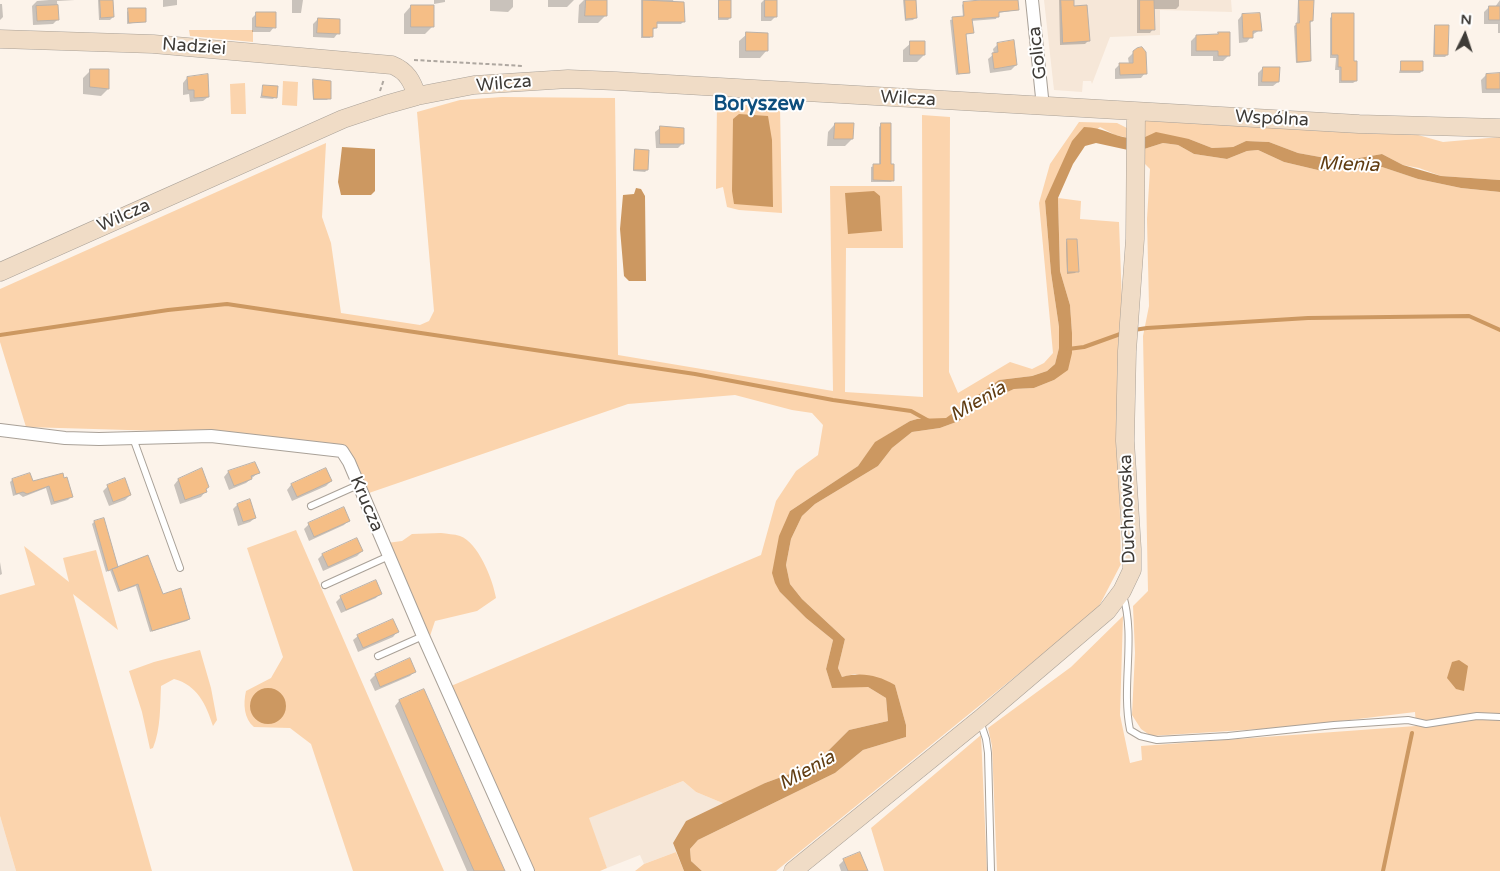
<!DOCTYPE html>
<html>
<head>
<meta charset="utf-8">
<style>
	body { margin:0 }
	#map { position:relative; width:1500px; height:871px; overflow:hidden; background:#fcf3ea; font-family:"Varela Round",sans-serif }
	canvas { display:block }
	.north { position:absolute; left:1440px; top:10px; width:50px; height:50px; -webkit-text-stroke:4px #fff; paint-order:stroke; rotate:4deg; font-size:14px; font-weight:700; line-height:20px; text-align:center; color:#3e3b37 }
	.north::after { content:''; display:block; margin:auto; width:18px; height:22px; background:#3e3b37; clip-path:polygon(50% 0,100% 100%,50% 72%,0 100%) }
</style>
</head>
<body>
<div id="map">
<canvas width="1500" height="871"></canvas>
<div class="north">N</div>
</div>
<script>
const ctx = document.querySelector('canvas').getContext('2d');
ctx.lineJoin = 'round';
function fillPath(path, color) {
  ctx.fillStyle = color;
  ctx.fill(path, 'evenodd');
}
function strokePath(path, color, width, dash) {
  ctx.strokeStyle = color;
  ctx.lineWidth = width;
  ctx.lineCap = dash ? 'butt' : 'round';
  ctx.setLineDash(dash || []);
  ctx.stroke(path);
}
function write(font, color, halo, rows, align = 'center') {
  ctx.font = font + ' "Varela Round",sans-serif';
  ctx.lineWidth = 4;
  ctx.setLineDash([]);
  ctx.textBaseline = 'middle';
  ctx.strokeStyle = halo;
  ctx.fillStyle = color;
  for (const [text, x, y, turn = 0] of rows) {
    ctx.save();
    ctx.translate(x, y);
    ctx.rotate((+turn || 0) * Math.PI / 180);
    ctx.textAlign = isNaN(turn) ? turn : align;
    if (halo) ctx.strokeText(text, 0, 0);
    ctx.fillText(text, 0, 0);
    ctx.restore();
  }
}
const built = new Path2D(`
	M1044 0H1231L1232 12 1160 10V35L1110 37 1092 84 1091 81H1083L1082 92 1054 90Z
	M683 781 696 792 725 804 686 821 673 843 676 852 644 864 640 855 607 868 588 818Z
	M0 816 16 871H0Z`);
const green = new Path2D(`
	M189 30H253V42L190 36Z
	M283 81 298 82 297 106 282 105Z
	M245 83 246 114H231L230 84Z
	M502 97 615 98 618 355 833 391 830 186H902L903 248H846L845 392 923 397 922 115 950 117 949 372 958 393 1010 362 1032 369 1044 363 1053 353 1039 203 1050 164 1079 122 1117 123 1129 129V138L1115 135 1100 127 1067 155 1045 201 1051 273 1059 327V348L1055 364 1047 371 1032 376 999 380 946 419H917L910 421 876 442 858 466 790 511 780 592 806 618 833 640 826 669 832 687H868L886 698 888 721 849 730 814 765 765 783 725 804 696 792 683 781 589 818 607 868 600 871H532L451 686 761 555 776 501 796 471 818 455 823 425 812 413 792 410 735 395 628 404 366 494 346 446 195 432 26 427 0 342V289L326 143 322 217 331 243 341 313 420 325 429 321 434 311 417 112 460 100Z
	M717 103 780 107 782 213 739 210 727 207 723 187 716 189Z
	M1144 120 1411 133 1443 142 1500 137V180L1441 176 1419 168 1403 165 1382 154 1342 161 1298 153 1269 142 1246 141 1233 147 1212 148 1189 139 1143 138Z
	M1163 143 1178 145 1194 154 1227 159 1247 151 1258 150 1284 162 1322 171 1382 167 1418 179 1461 188 1500 192V871H997L992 746 988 728 1071 667 1123 616 1120 715 1130 763 1142 760 1141 746 1416 726 1415 712 1293 727 1151 736 1141 729 1132 715 1135 653 1133 606 1148 591 1143 336 1149 306 1147 219 1150 169 1142 161 1141 150Z
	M1058 198 1081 201 1080 219 1119 222 1122 303 1118 426 1121 564 1097 610 776 871H702L691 861 690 849 698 840 835 773 863 750 906 737V725L895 685 855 674 842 677 838 668 845 639 802 599 790 584 786 565 791 539 802 516 815 504 878 466 892 448 912 432 940 428 959 421 974 407 992 398 1014 389 1034 388 1054 380 1072 333 1070 305 1060 271Z
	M296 530 444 871H353L311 744 290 728 254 727C244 719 243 704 246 691L271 678 283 657 247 548Z
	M441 533C447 534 454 534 460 536 478 542 493 580 496 598L477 611 435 621 430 636 387 543 402 541 412 534Z
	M24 546 69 582 63 558 96 550 118 630 73 594 152 871H16L0 816V595L35 585Z
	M200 650 211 688 217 720 213 726C206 704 197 685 174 679L161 686C160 706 161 728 153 748L150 749 142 712 129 671 154 662Z
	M981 735 987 871H884L871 828Z
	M676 852 684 871H635L644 864Z`);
const water = new Path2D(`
	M739 114 768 116 772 140 773 207 734 204 732 191 733 119Z
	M1084 127C1103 127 1112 136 1129 138L1128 150 1096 143 1085 146 1073 164 1058 198 1060 271 1070 305 1072 333V353L1068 370 1054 380 1034 388 1014 389 974 407 959 421 940 428 912 432 892 448 878 466 815 504 802 516 791 539 786 565 790 584 802 599 845 639 838 668 842 677C862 672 877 675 895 685L906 725V737L863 750 835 773 698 840 690 849 691 861 702 871H684L673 843 686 821 765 783 814 765 849 730 888 721 886 698 868 687 832 688 826 669 833 640 806 618 780 592 775 583 772 573 779 536 790 511 858 466 875 442 910 421 917 419 946 418 999 380 1032 376 1047 371 1055 364 1059 348V327L1051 273 1045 201 1072 141Z
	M1156 132 1189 139 1212 148 1233 147 1246 141 1269 142 1298 153 1342 161 1382 154 1403 165 1441 176 1500 180V192L1461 188 1418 179 1382 167 1322 171 1284 162 1258 150 1247 151 1227 159 1194 154 1178 145 1163 143 1141 150 1143 138Z
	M342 147 375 149V191L371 195H341L338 182Z
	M636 188 641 189 645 196 646 281H629L624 276 620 229 623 195 634 194Z
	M874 191 880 196 882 231 848 234 845 193Z
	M1459 660 1468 666 1464 691 1456 689 1447 678 1452 662Z
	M250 706a18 18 0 1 1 36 0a18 18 0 1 1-36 0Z`);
const shadow = new Path2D(`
	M49 0H75L57 1 58 19 53 24 33 25 32 6 37 1Z
	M98 0H112L113 17 110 20H99Z
	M163 0H177V5L163 7Z
	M292 0H303L301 13H292Z
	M434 0H445V2L434 4Z
	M490 0H513V7L508 12 490 11Z
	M548 0H574L567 7H548Z
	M584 0H606L605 16 598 23H578L579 5Z
	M641 0H673L683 22 681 24H656V28L652 30 650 38H641Z
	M718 0H730V18L728 20H718Z
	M764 0H775L776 16 771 21H761V3Z
	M903 0H914L915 18 913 20 905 21Z
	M986 0H1016L1017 10 998 13 996 19 971 21 972 32 965 35 969 72 956 75 950 20 963 17 962 5 964 3Z
	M1059 0H1072V7L1089 40 1085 44 1060 45Z
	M1137 0H1179V6L1176 9H1153V29L1150 33H1137Z
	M1298 0H1312V21L1309 24 1310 60 1308 62 1296 63 1294 26 1297 24Z
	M1500 0V33H1498V24H1484V12L1489 7H1495Z
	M0 4H2L3 17 0 20Z
	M411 6 433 26 425 34H404V14Z
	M129 10 145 21 127 24V12Z
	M257 13 274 27 270 32H252V18Z
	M1242 15 1260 30 1252 35 1247 42 1239 43 1238 20Z
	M1333 15 1353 62 1356 81 1353 83H1339V70H1335L1336 58H1330V18Z
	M318 19 338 33 334 38 313 37V24Z
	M1436 26 1447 55 1445 57H1433L1434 28Z
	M1219 33 1229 55 1223 61H1213V56H1191V41L1196 36 1216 35Z
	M747 34 767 50 760 58H739V41Z
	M911 43 924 55 917 62H903V50Z
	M998 44 1016 65 1011 70 990 73 988 59 994 54 993 49Z
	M1137 49 1145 73 1141 78 1115 79V69L1120 64H1129L1128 58Z
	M1402 62 1422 71 1420 73H1399Z
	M1263 68 1278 82 1273 86H1258V73Z
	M90 71 108 89 101 96 83 94V78Z
	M1486 75H1500V93H1482L1481 80Z
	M187 78 208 97 203 101 190 102 189 94 183 95V83Z
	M314 80 329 98 327 100H313L312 82Z
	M264 86 275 97 273 99 260 98Z
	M835 124 852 139 845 146H827L828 132Z
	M881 125 893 180 891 182H871V167L879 165V127Z
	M660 128 683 143 678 148H656L655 132Z
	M636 151 647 170 645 172 633 171 634 153Z
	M1068 240 1077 271 1075 273 1067 274 1066 242Z
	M255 463 258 473 246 483 229 490 224 477 228 472Z
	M202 470 205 492 201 497 180 504 174 485 178 480Z
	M62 474 71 497 68 500 51 505 46 488 23 497 19 494 13 496 10 482 13 479 32 483Z
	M331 481 326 486 292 501 287 490 291 485Z
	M108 486 130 495 125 500 109 506 103 491Z
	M237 505 255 518 250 522 238 526 233 509Z
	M348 521 344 525 309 541 304 529 309 524Z
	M94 522 117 566 162 595 189 619 187 621 150 632 136 586 118 592 110 570 106 572 92 524Z
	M357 539 362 551 357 556 323 571 318 559 322 555Z
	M0 562 2 574 0 575Z
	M380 593 376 598 341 613 336 602 341 597Z
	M397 632 393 637 358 652 353 640 358 636Z
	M410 660 415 671 410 676 375 691 370 680 375 675Z
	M424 690 503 871H467L395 706 399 701Z
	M844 860 864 871H841L839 865Z`);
const stream = new Path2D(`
	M1134 330 1147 328 1308 318 1469 316 1500 330
	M0 335 168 310 227 304 695 374 833 400 911 411 929 421
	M1068 349 1084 347 1123 333
	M1383 871 1412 733`);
const building = new Path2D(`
	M100 0H113L114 17 101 18Z
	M586 0H607V16H585Z
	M643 0 684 2 685 22H657V28H653V37H643Z
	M719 0H731V18H719Z
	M765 0H777V17H765Z
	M905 0H916L917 18 906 19Z
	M981 0H1018L1019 10 999 12V17L972 19 974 33 966 34 970 73 958 74 952 17 964 16 963 2Z
	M1061 0H1074V6L1087 5 1090 41 1063 43Z
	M1140 0H1154L1155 30H1140Z
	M1299 0H1314L1313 21H1310L1311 61 1297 62 1296 23H1299Z
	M58 5 59 20 37 21 36 6Z
	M411 5H434V27H411Z
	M1489 6H1500V20H1489Z
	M128 8H146V22L129 23Z
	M256 12H276V28L256 27Z
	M1260 13 1262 31H1253V38H1243L1242 14Z
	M1332 13H1354V61H1357V81H1341V67H1338V55H1332Z
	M318 18 340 19V34L317 33Z
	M1435 25H1449L1448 55H1435Z
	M746 32 768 33V51H746Z
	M1218 32H1230V56H1218V51H1196V35L1218 34Z
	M1014 40 1017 65 994 69 992 53 998 52 997 43Z
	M910 41H925V55H910Z
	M1142 47 1146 52 1147 74 1120 75 1119 63H1133V51L1137 48Z
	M1401 61H1423V71H1401Z
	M1263 67H1280L1279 82H1262Z
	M90 69H109V89L90 87Z
	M1500 73V89H1486V74Z
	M208 74 209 97 194 98V90H188L187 77Z
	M313 79 331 81V99H314Z
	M263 85 278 86 277 98 262 96Z
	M835 123H854L853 139H834Z
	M881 123H891V164H894V181L873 180V164H880Z
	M660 126 684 128V144H660Z
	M635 149 649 150 648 170H634Z
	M1067 239H1077L1079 272H1068Z
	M255 462 260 473 251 476 252 479 234 486 228 471Z
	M202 468 209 487 206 489 207 492 185 500 178 479Z
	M326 468 332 481 297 497 291 484Z
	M30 473 33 481 63 473 64 478 67 477 73 497 54 502 49 486 27 494 23 492 16 494 12 479Z
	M125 478 131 495 113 502 107 485Z
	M250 499 256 518 243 522 237 504Z
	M344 507 350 521 314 537 308 523Z
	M104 518 118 567 112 569 148 555 163 594 181 588 190 619 152 631 138 584 120 591 112 569 108 571 94 521Z
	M357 538 363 551 328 567 322 554Z
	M376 580 382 594 346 610 340 596Z
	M393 619 399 632 363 648 357 635Z
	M410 658 416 672 380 687 375 674Z
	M424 689 483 822 505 871H474L415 737 399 700Z
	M860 852 868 871H848L843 859Z`);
const path = new Path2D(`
	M414 60 524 66
	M380 91 384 79`);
const lane = new Path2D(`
	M133 438 180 568
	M311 506 358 485
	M325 585 389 556
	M1123 595C1136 639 1121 685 1130 730L1140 736 1157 740 1228 736 1334 725 1408 720 1426 724 1477 716 1500 717
	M378 656 423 636
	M980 721 986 739 988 753 991 871`);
const street = new Path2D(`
	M1032 0 1043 107
	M0 430 65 438 99 439 211 436 342 451 349 462 423 636 528 871`);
const secondary = new Path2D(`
	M0 39 153 44 392 65C407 71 412 81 417 96
	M0 272 343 119 385 105 417 96 474 85 568 79 616 81 1359 124 1500 128
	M793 871 979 720 1107 611 1122 591 1132 570V549L1125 441 1127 351 1135 239 1136 112`);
const streetNames = [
	["Nadziei",194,47,4],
	["Golica",1038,53,-97],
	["Wilcza",504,84,-5],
	["Wilcza",908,99,3],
	["Wspólna",1272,119,3],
	["Wilcza",124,216,-24],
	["Krucza",366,504,67],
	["Duchnowska",1128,509,-92]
];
const waterNames = [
	["Mienia",1349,165,2],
	["Mienia",978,402,-30],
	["Mienia",807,771,-29]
];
const quarterNames = [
	["Boryszew",759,105]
];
fillPath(built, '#f6e7d8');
fillPath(green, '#fbd4ad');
fillPath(water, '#cc9861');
fillPath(shadow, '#0003');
strokePath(stream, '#cc9861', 4);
fillPath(building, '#f5be86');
strokePath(building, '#bab1a9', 1);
strokePath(lane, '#a9a198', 8);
strokePath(street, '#a9a198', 14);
strokePath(secondary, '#a9a198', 19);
strokePath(path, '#aea7a0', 2, [4, 2.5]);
strokePath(lane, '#fff', 6);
strokePath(street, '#fff', 12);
strokePath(secondary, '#f0dcc6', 18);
write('18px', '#3e3b37', '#fff', streetNames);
write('italic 19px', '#603c11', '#fff', waterNames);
write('bold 20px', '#0d4e7d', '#fff', quarterNames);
</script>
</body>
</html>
